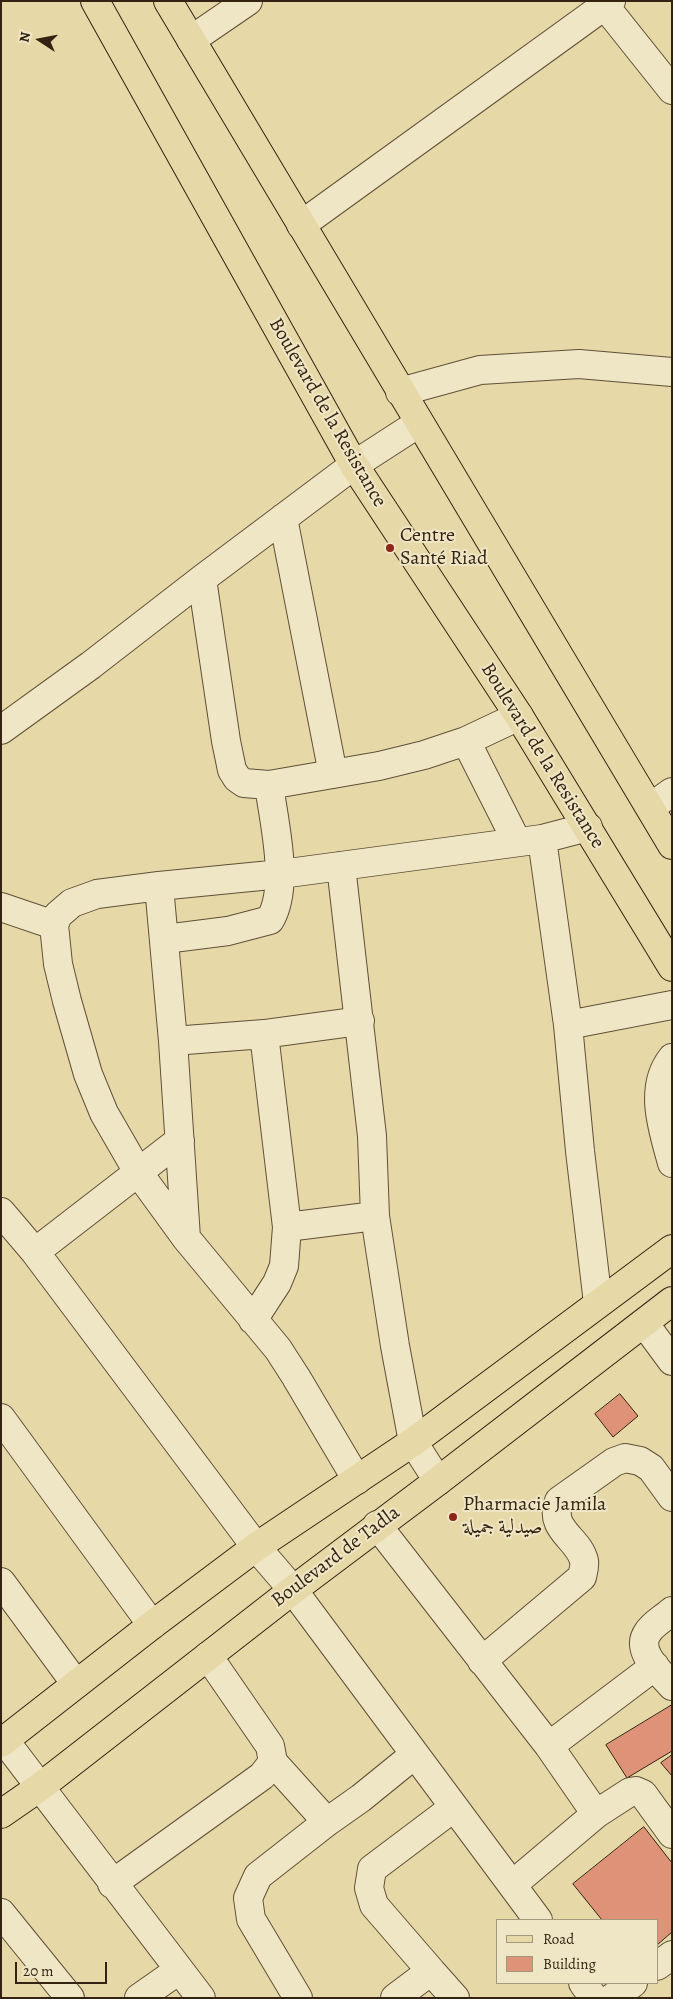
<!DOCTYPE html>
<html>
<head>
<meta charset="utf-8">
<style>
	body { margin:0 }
	#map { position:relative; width:673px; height:1999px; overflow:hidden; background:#e6d8a7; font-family:Alegreya,serif }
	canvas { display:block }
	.frame { position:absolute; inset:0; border:2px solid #342312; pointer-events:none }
	.legend { position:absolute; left:496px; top:1919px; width:162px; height:65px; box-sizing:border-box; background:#efe6c6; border:1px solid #a4987e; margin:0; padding:6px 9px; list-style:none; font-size:15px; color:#342312 }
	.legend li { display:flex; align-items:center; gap:10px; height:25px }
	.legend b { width:25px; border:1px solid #a4987e }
	.north { position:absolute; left:15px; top:15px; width:50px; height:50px; -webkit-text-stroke:4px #efe6c6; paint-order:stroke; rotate:281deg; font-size:14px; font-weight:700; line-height:20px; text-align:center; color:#342312 }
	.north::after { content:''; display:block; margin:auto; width:18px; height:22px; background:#342312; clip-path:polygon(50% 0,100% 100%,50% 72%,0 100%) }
	.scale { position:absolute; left:15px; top:1962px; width:92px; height:22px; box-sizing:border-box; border:2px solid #342312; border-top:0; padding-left:6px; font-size:15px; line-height:18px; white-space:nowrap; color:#342312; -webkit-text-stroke:4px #efe6c6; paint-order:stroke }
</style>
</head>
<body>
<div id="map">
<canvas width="673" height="1999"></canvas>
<div class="frame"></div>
<ul class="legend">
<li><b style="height:6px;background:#e6d8a7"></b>Road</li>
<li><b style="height:14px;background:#de9277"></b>Building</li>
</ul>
<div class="north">N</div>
<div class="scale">20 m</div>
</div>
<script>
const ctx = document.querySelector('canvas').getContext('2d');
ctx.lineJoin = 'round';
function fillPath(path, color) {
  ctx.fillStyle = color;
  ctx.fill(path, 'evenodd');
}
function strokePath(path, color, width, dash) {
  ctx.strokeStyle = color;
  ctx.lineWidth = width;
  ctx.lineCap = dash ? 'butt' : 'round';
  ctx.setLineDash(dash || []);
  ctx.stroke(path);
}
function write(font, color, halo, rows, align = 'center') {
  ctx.font = font + ' Alegreya,Amiri,serif';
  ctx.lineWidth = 4;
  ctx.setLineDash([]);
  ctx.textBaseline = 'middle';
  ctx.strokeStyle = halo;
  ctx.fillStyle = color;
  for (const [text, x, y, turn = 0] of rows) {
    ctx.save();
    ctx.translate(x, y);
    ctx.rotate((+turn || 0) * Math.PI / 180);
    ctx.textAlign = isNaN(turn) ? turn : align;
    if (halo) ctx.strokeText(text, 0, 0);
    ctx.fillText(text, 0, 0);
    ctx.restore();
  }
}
const building = new Path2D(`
	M620 1394 638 1416 613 1437 595 1414Z
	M672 1705V1751L627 1778 606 1745Z
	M672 1755V1776L661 1763Z
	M644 1827 672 1863V1932L657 1945V1920H602L573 1884Z`);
const minor = new Path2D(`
	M605 6 672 90
	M191 40 248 1
	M301 225 611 1
	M400 392 480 370 579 364 672 372
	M283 518 333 774
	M202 579 226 741 232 770 237 778 244 783 269 785 379 766 424 755 466 741 519 716
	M1 730 91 665 202 579 354 465 419 423
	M466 741 517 842
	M651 807 672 792
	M542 839 568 1025 580 1151 598 1303
	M341 866 372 1136 375 1216 395 1346 413 1442 438 1481
	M159 886 173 1041 186 1238
	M1 907 54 925
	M165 939 228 931 270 920C290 886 274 823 269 785
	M568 1025 672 1005
	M173 1041 264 1034 360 1021
	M672 1058C648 1088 663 1130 672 1163
	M1 1212 35 1252 256 1547 293 1590 538 1920
	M287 1227 375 1216
	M35 1252 180 1140
	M253 1320 277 1283 284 1266 287 1227 264 1034
	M644 1323 672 1361
	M1 1418 152 1625
	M357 1480 296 1377 278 1349 186 1238 138 1172 104 1113 88 1074 67 1001 58 964 54 925 58 915 72 903 97 894 159 886 281 874 542 839 588 827
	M377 1525 549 1746 596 1814
	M1 1582 76 1684
	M672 1611C664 1618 653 1624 648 1632 634 1651 661 1673 672 1686
	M482 1661 582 1577C583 1572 585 1566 584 1561 579 1538 548 1530 559 1501L614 1462 625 1458 640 1461 651 1468 672 1497
	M5 1741 201 1998
	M549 1746 655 1666
	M273 1762 327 1822
	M112 1884 262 1776 273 1762 270 1746 208 1656
	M512 1885 596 1814 630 1792 636 1791 643 1794 672 1834
	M1 1913 70 1998
	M657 1966 672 1955
	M431 1971 374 1905 369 1888 372 1869 453 1808
	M583 1983 594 1998
	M139 1998 179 1970
	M298 1998 251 1919 248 1898 258 1876 327 1822 361 1798 414 1755
	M395 1998 431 1971 455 1998
	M612 1998 633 1983`);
const major = new Path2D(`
	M95 1 354 465 519 716 672 967
	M168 1 672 845
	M1 1743 152 1625 256 1547 413 1442 672 1249
	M1 1814 40 1787 293 1590 438 1481 672 1301`);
const markers = [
	[390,548,5,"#8f2418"],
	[453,1517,5,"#8f2418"]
];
const streetNames = [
	["Boulevard de la Resistance",327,413,60],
	["Boulevard de la Resistance",542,756,58],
	["Boulevard de Tadla",336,1557,-37]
];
const poiNames = [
	["Centre",400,536],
	["Santé Riad",400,559],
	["Pharmacie Jamila",463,1505],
	["صيدلية جميلة",463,1528]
];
fillPath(building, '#de9277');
strokePath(building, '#342312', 1);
strokePath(minor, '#605037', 30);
strokePath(major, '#342312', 30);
strokePath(minor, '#efe6c6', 28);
strokePath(major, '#e6d8a7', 28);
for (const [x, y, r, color] of markers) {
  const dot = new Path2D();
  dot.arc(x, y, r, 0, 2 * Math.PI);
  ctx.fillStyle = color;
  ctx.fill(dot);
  strokePath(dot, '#efe6c6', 2);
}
write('20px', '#342312', '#efe6c6', streetNames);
write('20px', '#342312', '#efe6c6', poiNames, 'left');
</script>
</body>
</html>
